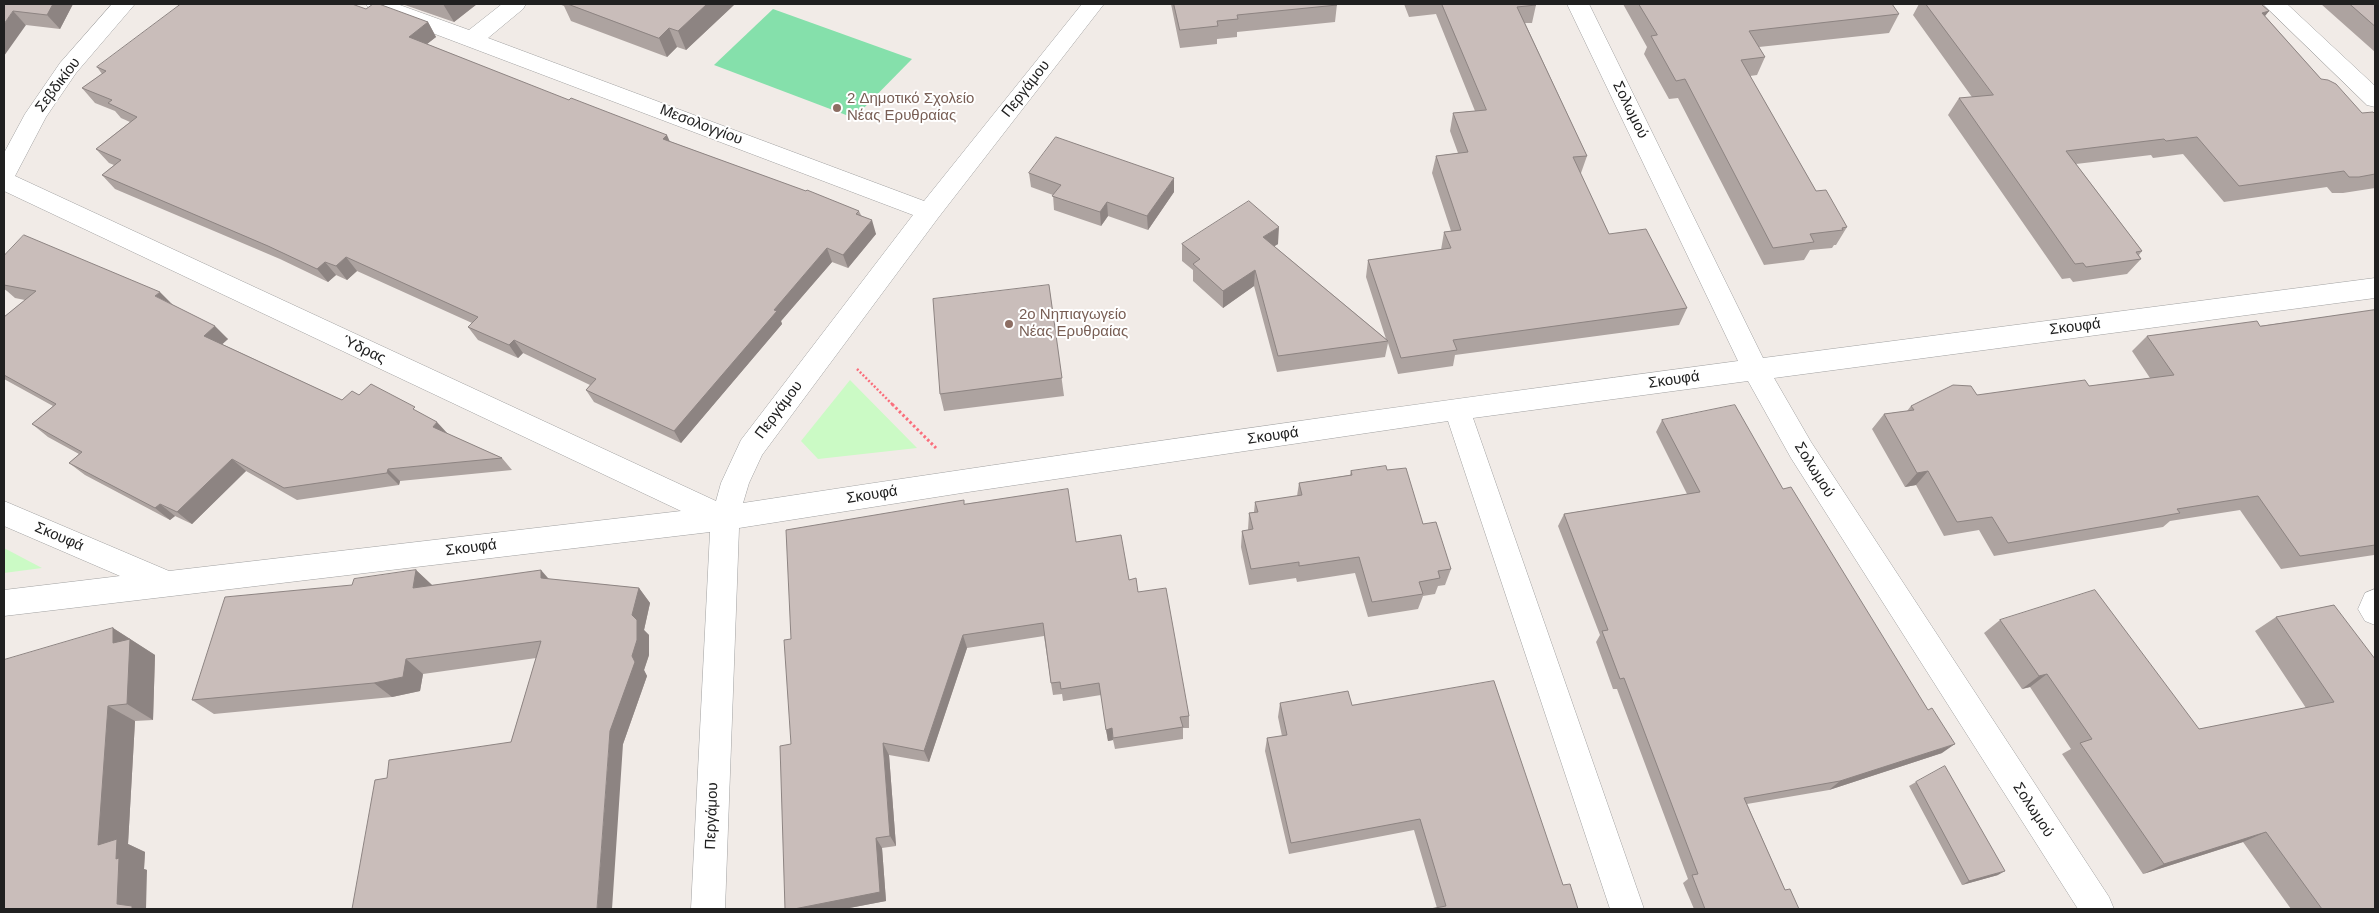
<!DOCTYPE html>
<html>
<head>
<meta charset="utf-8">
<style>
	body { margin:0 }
	#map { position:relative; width:2379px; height:913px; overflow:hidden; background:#f1ebe7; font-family:Arial,sans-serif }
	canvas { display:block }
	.frame { position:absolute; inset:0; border:5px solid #202020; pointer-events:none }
</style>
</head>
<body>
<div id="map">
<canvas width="2379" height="913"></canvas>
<div class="frame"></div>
</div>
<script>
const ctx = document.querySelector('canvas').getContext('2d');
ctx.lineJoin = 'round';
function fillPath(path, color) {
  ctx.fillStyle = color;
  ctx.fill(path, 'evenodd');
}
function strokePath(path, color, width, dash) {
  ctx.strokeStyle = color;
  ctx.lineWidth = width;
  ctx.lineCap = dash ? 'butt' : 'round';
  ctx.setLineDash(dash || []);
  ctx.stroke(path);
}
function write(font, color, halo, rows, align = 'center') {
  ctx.font = font + ' Arial,sans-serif';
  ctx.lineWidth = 4;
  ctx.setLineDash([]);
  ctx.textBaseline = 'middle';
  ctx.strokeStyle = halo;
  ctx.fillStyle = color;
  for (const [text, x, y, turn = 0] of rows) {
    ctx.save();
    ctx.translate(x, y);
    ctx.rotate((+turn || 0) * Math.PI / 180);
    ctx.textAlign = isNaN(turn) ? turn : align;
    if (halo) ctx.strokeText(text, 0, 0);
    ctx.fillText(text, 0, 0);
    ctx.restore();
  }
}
const park = new Path2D(`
	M850 380 917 448 818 459 801 441Z
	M4 548 42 568 4 573Z`);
const pitch = new Path2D(`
	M773 9 912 59 854 118 714 65Z`);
const pathFar1 = new Path2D(`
	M857 369 894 406`);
const path = new Path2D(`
	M892 404 936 448`);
const minor = new Path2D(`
	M112 4H135L76 73 46 117 15 176 716 501 721 483 741 440 913 215 369 9 366 4H397L469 30 502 4H526L523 9 488 38 924 201 1082 4H1104L938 218 762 455 749 483 743 503C1074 452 1406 405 1738 361L1567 4H1589L1763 358 2375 278V298L1774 378 1811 442 2109 897 2114 909H2078L1791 458 1748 381 1473 418 1644 909H1610L1448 421 968 492 739 528 725 909H691L710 532 4 616V590L120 576 4 526V501L169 571 681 511 4 191V153L25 114 60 63Z
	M2263 4H2287L2375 86V107L2367 105Z
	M2375 589V625L2365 621 2358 609 2365 593Z`);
const wall = new Path2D(`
	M4 4H73L60 29 26 25Z
	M402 4H477L454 22Z
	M559 4H735L686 50 677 47 667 57 571 21 564 6Z
	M1171 4H1341H1337L1335 22 1237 32V37L1217 39V44L1180 48Z
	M1404 4H1536V5L1532 23H1525L1587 156 1581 173H1580L1609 234 1687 308 1679 325 1455 355 1453 366 1398 374 1388 343 1385 357 1277 372 1254 286 1223 308 1193 281V270L1182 261V244H1278L1274 246 1386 339 1366 277 1368 260 1441 250 1444 232 1451 231 1432 173 1436 156 1458 153 1450 131 1453 113 1475 111 1436 14 1409 17Z
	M1623 4H1892L1899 14 1889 33 1759 47 1765 57 1757 75 1750 76 1816 191 1847 227 1836 245H1834L1832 248 1810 250 1804 260 1764 265 1678 98 1669 99 1644 54 1647 47Z
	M1919 4H2261L2269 11 2265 16 2321 79 2362 113 2375 114V188L2343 193H2332L2327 187 2224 202 2183 154 2153 158 2151 155 2076 164 2142 251 2139 255 2141 259 2127 274 2073 282 2070 278 2062 279 1948 115 1959 98 1972 97 1913 15Z
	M2321 4H2375V52Z
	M366 9 428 22 436 37 427 44 669 141 859 211 861 215 876 234 848 268 832 262 781 321 782 324 681 443 594 402 586 390 590 385 523 353 518 358 478 340 468 327 472 323 357 271 347 280 336 275 328 282 280 259 115 189 102 175 114 165 109 163 96 149 130 122 121 118 115 111 95 103 82 88 102 74 97 67Z
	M1029 173 1174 192 1148 230 1108 216 1101 226 1054 210 1053 195 1031 187Z
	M4 256 173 305 228 339 222 344 342 400 359 395 420 413 446 433 502 458 512 470 400 481 399 485 297 500 246 471 192 524 175 516 170 520 85 475 69 463 79 454 48 437 32 424 53 406 4 379V317L25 300 15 298 7 291 4 289Z
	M1049 285 1064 396 944 411 940 394Z
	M2375 310V554L2374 555 2281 569 2240 510 2170 521 2163 527 1994 556 1979 530 1944 536 1916 485 1905 487 1872 429 1884 414 1907 411 1911 406 1977 395 2089 386 2150 378 2132 351 2147 336 2260 326Z
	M1662 420 1783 489 1942 753 1829 790 1747 804 1785 890 1799 909H1694L1683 883 1688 879 1617 689H1613L1596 642 1600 635 1558 526 1564 514 1687 494 1656 432Z
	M1387 470 1423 524 1451 569 1445 585 1438 586 1435 594 1423 596 1418 609 1368 617 1355 573 1297 582 1296 578 1249 585 1241 547 1242 531 1248 530 1249 513 1254 512 1255 502 1297 496 1299 483 1350 475 1351 471Z
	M965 504 1076 542 1129 580 1138 592 1189 716V728H1183V739L1115 749 1113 740 1108 741 1101 695 1063 701 1062 694 1053 695 1051 683 1044 636 967 648 929 762 889 755 896 846 882 848 886 901 844 909H785L791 744V639Z
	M416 570 432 585 549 579 639 588 650 603 644 630 649 635V655L644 670 647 676 623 744 387 778 511 742 536 658 423 674 420 691 392 697 214 714 192 700 352 585Z
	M2334 605 2375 909H2291L2243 842 2143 874 2062 754 2071 749 2030 687 2022 689 1984 633 2000 620 2199 729 2306 708 2255 631 2276 617Z
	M113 628 155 655 153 720 135 721 128 844 145 852 144 869 147 870 4 909Z
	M1280 703 1352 705 1563 885 1437 908 1414 830 1289 854 1265 751 1267 738 1282 736 1278 717Z
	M1916 782 1998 875 1962 885 1909 786Z`);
const shadedWall = new Path2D(`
	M53 4H73L60 29 47 15Z
	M443 4H477L454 22Z
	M707 4H735L686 50 678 31Z
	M13 11 26 25 4 56V24Z
	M2269 11 2255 28 2262 13Z
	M428 22 436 37 418 51 409 37Z
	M669 28 677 47 667 57 659 38Z
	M667 135 673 149 663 139Z
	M1174 178V192L1148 230 1147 216Z
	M1107 202 1108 216 1101 226 1100 212Z
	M872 220 876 234 848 268 843 255Z
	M1279 227 1278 244 1262 254 1263 237Z
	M827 248 832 262 781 321 782 324 681 443 674 431 774 310Z
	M346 257 357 271 347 280 336 266Z
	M325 262 336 275 328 282 317 269Z
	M1255 270 1254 286 1223 308V291Z
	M160 292 173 305 155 296Z
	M215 326 228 339 217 349 204 336Z
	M514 340 523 353 518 358 509 345Z
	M437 422 448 434 433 427Z
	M232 459 246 471 192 524 177 512Z
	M388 469 400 481 399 485 387 473Z
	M1928 471 1916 485 1905 487 1917 473Z
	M160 504 175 516 170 520 155 508Z
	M416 570 433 586 413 588Z
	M541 570 555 586 541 578Z
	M639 588 650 603 644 630 649 635V655L644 670 647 676 623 744 612 909H597L610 731 632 656V615Z
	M113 628 155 655 153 720 127 704 113 643Z
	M963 635 967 648 929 762 924 751Z
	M406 659 423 674 420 691 392 697 374 683Z
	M2047 674 2030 687 2022 689 2039 676Z
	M108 706 135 721 128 844 145 852 144 869 147 870 146 909H131L117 904 116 859 98 845Z
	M1112 728 1113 740 1108 741 1106 730Z
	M883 743 889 755 896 846 890 836Z
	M1955 744 1942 753 1829 790 1840 781Z
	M2266 832 2243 842 2143 874 2164 864Z
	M876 838 882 848 886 901 844 909H794Z
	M2005 871 1998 875 1962 885 1969 881Z`);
const building = new Path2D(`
	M4 4H53L47 15 13 11 4 24Z
	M181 4H352L366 9 373 4H379L428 22 409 37 569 100 571 98 667 135 663 139 806 191 807 190 859 211 856 214 872 220 843 255 827 248 774 310 777 311 674 431 586 390 596 379 514 340 509 345 468 327 478 317 346 257 336 266 325 262 317 269 268 246 102 175 121 160 96 149 137 117 108 103 112 100 82 88 106 71 97 67Z
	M568 4H707L678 31 669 28 659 38Z
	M1174 4H1337V5L1237 15 1238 19 1217 21 1218 26 1180 30Z
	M1442 4H1536V5L1517 7 1587 156 1573 157 1609 234 1646 229 1687 308 1453 340 1457 350 1401 358 1368 260 1451 248 1444 232 1461 230 1436 156 1468 152 1453 113 1486 110Z
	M1639 4H1892L1899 14 1749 31 1765 57 1741 60 1816 191 1826 190 1847 227 1842 228 1843 230 1810 234 1814 242 1773 248 1685 79 1676 81 1651 36 1657 35Z
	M1926 4H2261L2269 11 2262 13 2321 79 2328 80 2336 84 2362 113 2373 112 2375 114V174L2359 177H2349L2344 171 2239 186 2197 137 2166 141 2164 139 2066 151 2142 251 2136 252 2141 259 2086 267 2083 263 2075 264 1959 98 1993 95Z
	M2350 4H2375V26Z
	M1056 137 1174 178 1147 216 1107 202 1100 212 1052 196 1061 185 1029 173Z
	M1249 201 1279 227 1263 237 1388 341 1278 356 1255 270 1223 291 1193 264 1200 259 1182 244Z
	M24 235 160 292 155 296 215 326 204 336 342 400 352 391 359 395 371 384 415 407 413 409 437 422 433 427 502 458 388 469 387 473 284 488 232 459 177 512 160 504 155 508 69 463 82 452 32 424 56 404 4 375V317L36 291 4 285V256Z
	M1049 285 1062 378 940 394 933 299Z
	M2375 310V545L2300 556 2258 496 2177 509 2180 513 2008 543 1992 517 1957 522 1928 471 1917 473 1884 414 1914 410 1911 406 1953 385 1971 386 1977 395 2085 380 2089 386 2174 375 2147 336 2257 321 2260 326Z
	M1735 405 1783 489 1791 487 1928 710 1932 708 1955 744 1840 781 1744 798 1785 890 1790 889 1799 909H1705L1692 875 1698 874 1624 678 1620 679 1602 631 1608 630 1564 514 1700 492 1662 420Z
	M1386 466 1387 470 1406 468 1423 524 1436 522 1451 569 1438 571 1440 578 1419 582 1423 594 1372 602 1359 557 1299 566V562L1251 569 1242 531 1253 529 1249 513 1258 512 1255 502 1302 495 1299 483 1352 475 1351 471Z
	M1068 489 1076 542 1121 535 1129 580 1136 578 1138 592 1166 588 1189 716 1180 717 1183 727 1113 738 1112 728 1106 730 1099 683 1061 689 1060 682 1051 683 1043 623 963 635 924 751 883 743 890 836 876 838 880 892 794 909H785L780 746 791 744 784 640 791 639 786 530 964 500V504Z
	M416 570 413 588 541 570V578L639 588 632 615 637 620V640L632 656 635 662 610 731 597 909H352L375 780 387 778 389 760 511 742 541 641 406 659 403 677 374 683 192 700 225 597 352 585 354 579Z
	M2095 590 2199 729 2334 702 2276 617 2334 605 2375 659V909H2322L2266 832 2164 864 2080 743 2092 739 2047 674 2039 676 2000 620Z
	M113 628V643L130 639 127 704 108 706 98 845 117 839 116 859 119 858 117 904 132 906V909H4V660Z
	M1494 681 1563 885 1570 884 1578 909H1430L1446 906 1420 819 1291 843 1267 738 1287 735 1280 703 1348 691 1352 705Z
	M1945 766 2005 871 1969 881 1916 782Z`);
const markers = [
	[837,108,5,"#8d6e63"],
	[1009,324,5,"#8d6e63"]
];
const streetNames = [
	["Σεβδικίου",58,85,-53],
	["Περγάμου",1026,89,-52],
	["Σολωμού",1630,110,64],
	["Μεσολογγίου",701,125,21],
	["Σκουφά",2075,327,-7],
	["Ύδρας",364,350,25],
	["Σκουφά",1674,380,-8],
	["Περγάμου",779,410,-53],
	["Σκουφά",1273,436,-8],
	["Σολωμού",1814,470,58],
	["Σκουφά",872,495,-9],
	["Σκουφά",59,537,23],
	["Σκουφά",471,548,-7],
	["Σολωμού",2033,810,57],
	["Περγάμου",712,816,-88]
];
const educationNames = [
	["2 Δημοτικό Σχολείο",847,99],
	["Νέας Ερυθραίας",847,116],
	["2ο Νηπιαγωγείο",1019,315],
	["Νέας Ερυθραίας",1019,332]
];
fillPath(park, '#cbfac5');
fillPath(pitch, '#85e0ab');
strokePath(minor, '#a1a1a1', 1);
strokePath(pathFar1, '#fa6e7c', 2.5, [2, 2]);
strokePath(path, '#fa6e7c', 3, [2.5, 2.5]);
fillPath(minor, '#fff');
fillPath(wall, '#ada3a0');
fillPath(shadedWall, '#8d8482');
fillPath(building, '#c9bdba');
strokePath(building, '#8d8482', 1);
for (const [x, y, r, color] of markers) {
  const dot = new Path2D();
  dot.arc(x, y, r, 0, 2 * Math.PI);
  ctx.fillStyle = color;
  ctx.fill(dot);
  strokePath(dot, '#fff', 2);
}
write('15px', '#202020', '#fff', streetNames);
write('15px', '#785e54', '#fff', educationNames, 'left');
</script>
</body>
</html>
